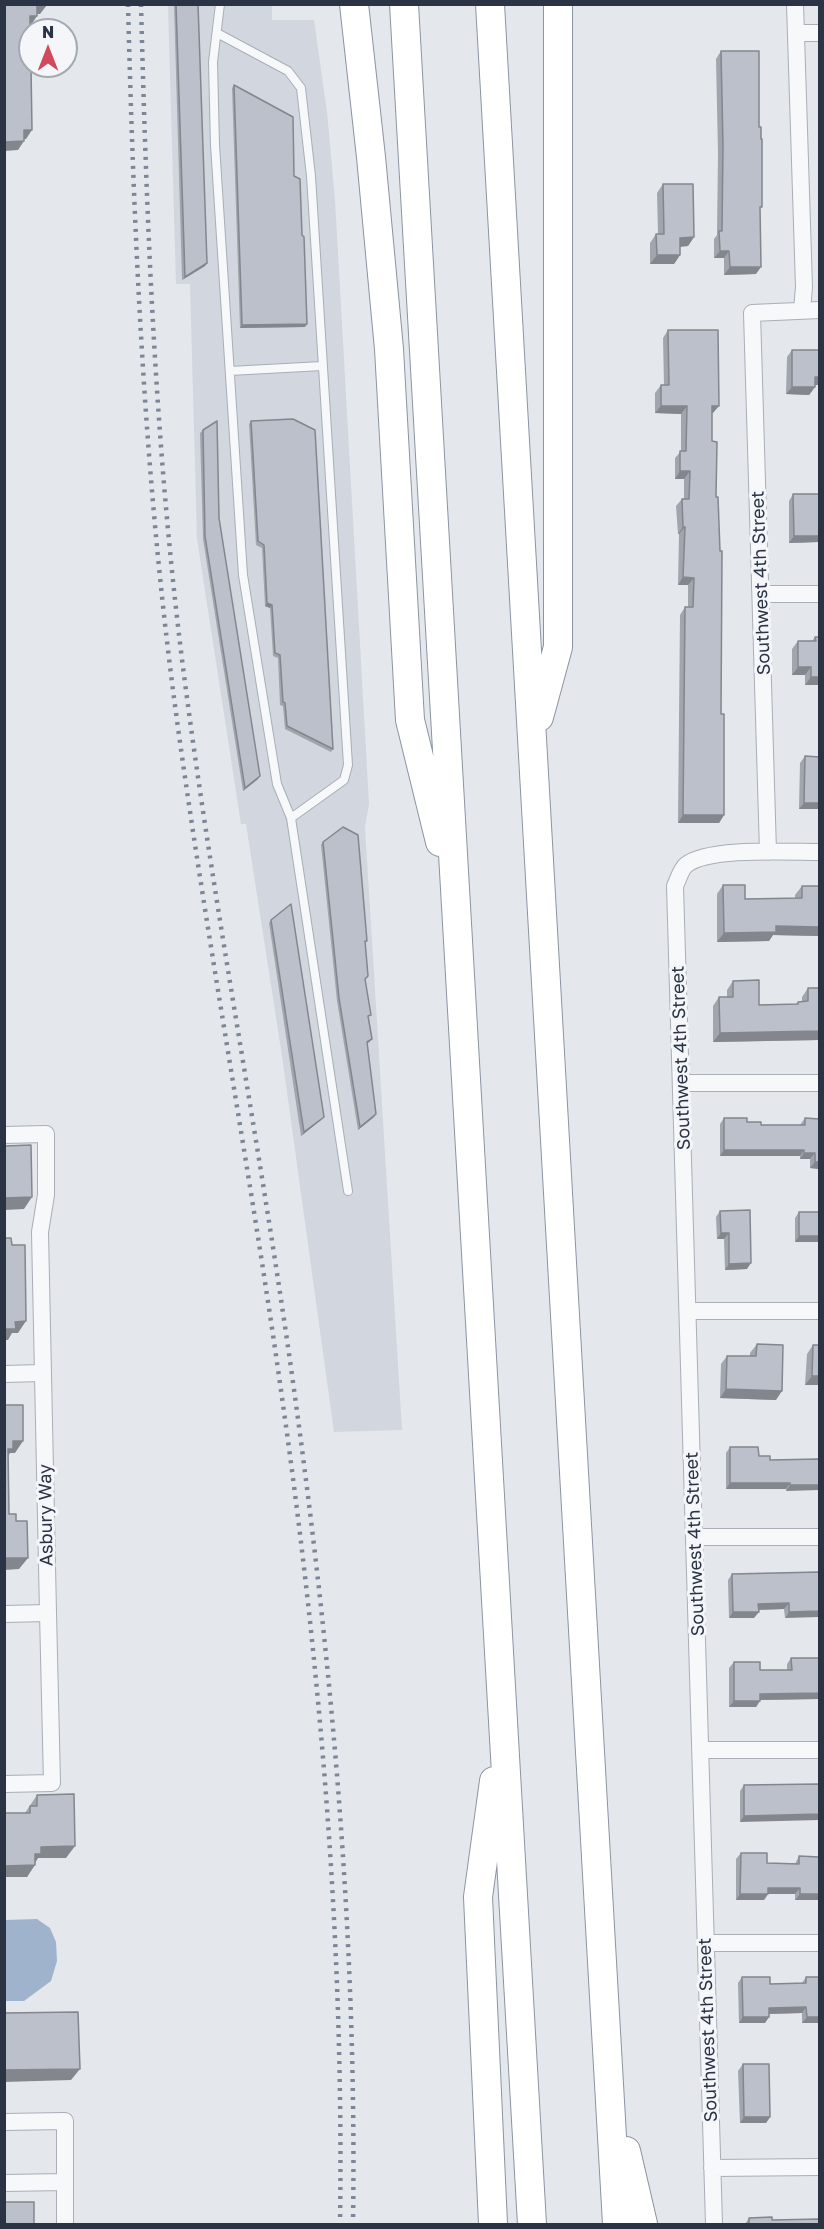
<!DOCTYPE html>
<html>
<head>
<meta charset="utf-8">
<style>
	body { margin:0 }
	#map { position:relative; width:824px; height:2229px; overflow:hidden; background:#e4e7ec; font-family:"Golos Text",sans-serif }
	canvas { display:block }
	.frame { position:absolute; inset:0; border:6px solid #2b3445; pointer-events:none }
	.north { position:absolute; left:18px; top:18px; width:60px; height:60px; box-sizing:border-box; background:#f4f6f9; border:2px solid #a4a8b1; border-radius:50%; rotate:0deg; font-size:16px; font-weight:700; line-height:24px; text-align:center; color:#2b3445 }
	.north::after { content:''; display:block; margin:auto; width:21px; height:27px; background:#d1495b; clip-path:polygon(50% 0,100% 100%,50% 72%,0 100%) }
</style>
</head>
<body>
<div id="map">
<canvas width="824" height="2229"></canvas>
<div class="frame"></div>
<div class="north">N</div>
</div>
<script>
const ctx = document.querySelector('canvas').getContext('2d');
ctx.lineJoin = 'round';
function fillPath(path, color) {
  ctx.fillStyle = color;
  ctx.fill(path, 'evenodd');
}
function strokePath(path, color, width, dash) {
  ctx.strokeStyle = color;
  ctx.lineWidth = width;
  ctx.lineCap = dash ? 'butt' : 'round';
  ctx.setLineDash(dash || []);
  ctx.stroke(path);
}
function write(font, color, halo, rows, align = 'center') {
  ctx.font = font + ' "Golos Text",sans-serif';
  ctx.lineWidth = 6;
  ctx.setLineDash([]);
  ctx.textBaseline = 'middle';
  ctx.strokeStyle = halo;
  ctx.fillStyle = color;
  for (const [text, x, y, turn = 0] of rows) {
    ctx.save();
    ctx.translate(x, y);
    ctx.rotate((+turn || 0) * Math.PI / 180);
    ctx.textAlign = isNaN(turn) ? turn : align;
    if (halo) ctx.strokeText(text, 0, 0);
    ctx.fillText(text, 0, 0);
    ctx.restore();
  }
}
const built = new Path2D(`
	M168 5H272V20H314L327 112 335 200 369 804 365 827 402 1430 334 1432 282 1056 246 824H241L197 539 190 284H176Z`);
const water = new Path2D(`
	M37 1919 50 1928 56 1942 57 1961 51 1981 24 2001H5V1920Z`);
const service = new Path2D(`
	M220 4 213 62 215 145 243 575 277 784 291 818 348 1191
	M217 33 288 71 301 88 311 176 348 765 344 780 291 818
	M230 371 322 366`);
const minor = new Path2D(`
	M795 4 804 287 802 310
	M796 33H820
	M761 594H820
	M768 852 752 313 820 310
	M682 1083H820
	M4 1135 46 1134V1195L40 1232 48 1613 4 1614
	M689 1311H820
	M4 1374 42 1373
	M695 1537H820
	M701 1750H820
	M4 1784 52 1783 48 1613
	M706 1943H820
	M4 2122 65 2121V2224
	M712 2168 820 2167
	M4 2183 65 2182
	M714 2224 675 886C678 880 681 869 686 865 708 847 789 852 820 852`);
const motorway = new Path2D(`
	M354 4 371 157 389 349 410 720 440 842
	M404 4 532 2224
	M490 4 617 2224
	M539 717 558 647V4
	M626 2151 643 2224
	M493 2224 478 1897 494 1781`);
const rail = new Path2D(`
	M128 4C134 237 144 468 174 698 206 939 252 1178 285 1419 322 1685 344 1955 340 2224
	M141 4C147 236 156 468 187 698 219 939 266 1178 298 1419 334 1686 357 1955 353 2224`);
const wall = new Path2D(`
	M174 4H198L205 266 182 280Z
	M721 51 759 127 760 210 756 274 724 275V258H714V239L717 235 718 153 716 59Z
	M234 85 294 176 305 327 240 328 232 88Z
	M663 184 694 237 688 246 680 247V255L674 264H650V243L656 234H658L657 193Z
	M668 330 713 413H712V441L716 497 721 714 724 815 719 823H678L680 615 685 607H688V585H678L679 534H678L676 506 682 499H684V479H675V458L681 451V414L655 413V393L661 385H664L663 338Z
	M792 350 819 385H815V387L809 395 786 394 787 357Z
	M251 421 333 749 331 752 285 729 283 706 280 705 278 658 273 656 270 608 265 606 262 548 256 545 249 424Z
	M203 430 219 518 258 779 243 791 203 539 200 433Z
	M793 494H819V542L789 543V501Z
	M815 637 819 685H805V675H792V649L798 641H812Z
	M805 756 819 757V809H799L800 763Z
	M323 842 367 941 365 943V980L370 1042 367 1044 376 1114 374 1117 358 1130 337 1001 321 845Z
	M723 885 745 899 795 898V895L802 886H819V936L773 935 769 941 717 942V894Z
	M271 920 321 1120 301 1136 269 923Z
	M733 981 759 1005 796 1004 798 1002H802V997L808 988 819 1040 713 1042V1006L719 997H727V990Z
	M724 1118 761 1125H800L805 1118 819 1119V1169L810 1168V1159H800V1156H720V1124Z
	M720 1211 747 1269 725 1270 724 1239H717L716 1217Z
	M799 1212H819V1242H795V1218Z
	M757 1344 776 1400 720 1398 721 1364 727 1356H750V1353Z
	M813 1345 819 1385H805L807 1354Z
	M730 1447 770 1460 819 1459 786 1491V1489H726V1453Z
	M819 1572 785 1618 784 1609 758 1610 754 1618H729L728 1580 732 1574Z
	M791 1658 819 1699 760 1700 756 1707H729V1668L734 1662 760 1670H787V1664Z
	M819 1784 740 1822V1791L744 1785Z
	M37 1795 66 1858H38L27 1877H4V1813H25Z
	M741 1853 767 1863 795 1864 799 1856 819 1900H795V1894H768L764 1900H736V1859Z
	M742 1977 770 1984 802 1983 806 1977H819V2023H802V2013L769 2014V2017L765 2023H739L738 1983Z
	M743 2064 770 2117 766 2123H740L738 2071Z
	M749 2218 772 2220 819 2224H745Z`);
const shadedWall = new Path2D(`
	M37 5H47L40 14H31Z
	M30 16H37L31 25H24Z
	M24 130H32L26 139H17Z
	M24 141 18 150 4 151V142Z
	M694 237 688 246 674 247 680 238Z
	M720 251H729L724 258H714Z
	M657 255H680L674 264H650Z
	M207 263 205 266 182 280 185 277Z
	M730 267H761L756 274 724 275Z
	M307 324 305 327 240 328 242 325Z
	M815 377H819V385H810Z
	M792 387H815L809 395 786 394Z
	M661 406H687L681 414 655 413Z
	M712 406H719L713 413H707Z
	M680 471H690L684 479H675Z
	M683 527H685L679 534H678Z
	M794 536H819V542L789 543Z
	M683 577 694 578 688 585H678Z
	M267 603 272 605 270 608 265 606Z
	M798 667H811L805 675H792Z
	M811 677H819V685H805Z
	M260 776 258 779 243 791 245 788Z
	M804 803H819V809H799Z
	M683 815H724L719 823H678Z
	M776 926 819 927V936L773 935 769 941 717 942 724 933Z
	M819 1031V1040L713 1042 720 1033Z
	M376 1114 374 1117 358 1130 360 1127Z
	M324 1117 321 1120 301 1136 304 1132Z
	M724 1150H804L800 1156H720Z
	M804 1153H815L810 1159H800Z
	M815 1162H819V1169L810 1168Z
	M32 1197 24 1209 4 1210V1198Z
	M721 1233H729L724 1239H717Z
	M799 1236H819V1242H795Z
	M751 1263 747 1269 725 1270 729 1264Z
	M26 1321 18 1333H12L8 1340H4V1329L15 1322Z
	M812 1376H819V1385H805Z
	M726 1389 782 1391 776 1400 720 1398Z
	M13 1441H23L15 1453H10L5 1461 4 1454Z
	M730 1483H790L786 1489H726Z
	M790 1485H819V1490L786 1491Z
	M4 1558H28L19 1569 4 1570Z
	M789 1603 784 1609 754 1610 758 1604Z
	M819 1611V1617L785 1618 789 1612Z
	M733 1612H759L754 1618H729Z
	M819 1693V1699L756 1700 760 1694Z
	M734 1701H760L756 1707H729Z
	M819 1814V1820L740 1822 744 1816Z
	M75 1846 66 1858H38L33 1865H35L27 1877H4V1866L41 1847Z
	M768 1888H800L795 1894H768L764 1900H736L740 1894Z
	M800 1894H819V1900H795Z
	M806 2007 802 2013 765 2014 769 2008Z
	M743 2017H769L765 2023H739Z
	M807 2017H819V2023H802Z
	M80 2069 71 2080 4 2082V2070Z
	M744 2117H770L766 2123H740Z`);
const building = new Path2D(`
	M4 4H47L37 5V16H30V66H31L32 130H24V141L4 142Z
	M176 4H198L207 263 185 277Z
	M721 51H759V127H761V139H762V207H760L761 267H730L729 251H720L719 231H722L723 145Z
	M234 85 293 117 294 176 300 179 302 235 304 237 307 324 242 325Z
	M663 184H693L694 237 680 238V255H657L656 234H664Z
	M668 330H718L719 406H712V441L717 442 716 497H718L720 551H722L721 714H724V815H683L685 607H693L694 578 683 577 685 527H683L682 499H689L690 471H680V451H686L687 406H661V385H669Z
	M792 350H819V377H815V387H792Z
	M293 419 315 430 333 749 287 726 285 703 283 702 280 655 275 653 272 605 267 603 264 545 258 541 251 421Z
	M217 421 219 518 260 776 245 788 205 536 203 430Z
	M793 494H819V536H794Z
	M815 637H819V677H811V667H798V641H816Z
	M805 756 819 757V803H804Z
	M343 827 358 835 367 941H365L368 976 365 979 371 1015 368 1016 372 1039 367 1042 376 1114 360 1127 339 998 323 842Z
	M723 885H745V899L802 898V886H819V927L776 926V932L724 933Z
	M291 904 324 1117 304 1132 271 920Z
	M759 980V1005L798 1004V1002L808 1001V988H819V1031L720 1033 719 997H733V981Z
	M724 1118H747V1122H761V1125H805V1118L819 1119V1162H815V1153H804V1150H724Z
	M31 1145 32 1197 4 1198V1146Z
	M750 1210 751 1263 729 1264V1233H721L720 1211Z
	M799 1212H819V1236H799Z
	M4 1238H11L12 1245H25L26 1321 15 1322 16 1329H4Z
	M757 1344 783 1345 782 1391 726 1389 727 1356H756Z
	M813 1345H819V1376H812Z
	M4 1405H23V1441H13V1449H8L9 1514H16V1521H27L28 1558H4Z
	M730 1447H758L759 1456H770V1460L819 1459V1485H790V1483H730Z
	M819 1572V1611L789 1612V1603L758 1604 759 1612H733L732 1574Z
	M791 1658H819V1693L760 1694V1701H734V1662H760V1670H792Z
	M819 1784V1814L744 1816V1785Z
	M74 1794 75 1846 41 1847V1854H35V1865L4 1866V1813H30V1806H37V1795Z
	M741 1853H767V1863L799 1864V1856L819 1857V1894H800V1888H768V1894H740Z
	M742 1977H770V1984L806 1983V1977H819V2017H807L806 2007 769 2008V2017H743Z
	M78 2012 80 2069 4 2070V2013Z
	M743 2064H769L770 2117H744Z
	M4 2202H34V2224H4Z
	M772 2217V2220L819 2219V2224H749V2218Z`);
const streetNames = [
	["Southwest 4th Street",761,583,-92],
	["Southwest 4th Street",681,1058,-92],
	["Asbury Way",46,1515,-91],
	["Southwest 4th Street",695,1544,-92],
	["Southwest 4th Street",708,2030,-92]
];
fillPath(built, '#d2d6de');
fillPath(water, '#9fb4cc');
strokePath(service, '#a9aeb7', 10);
strokePath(minor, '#a9aeb7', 18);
strokePath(motorway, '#8b94a3', 30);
strokePath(service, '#f7f8fa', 8);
strokePath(minor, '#f7f8fa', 16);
strokePath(motorway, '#fff', 28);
strokePath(rail, '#7d8696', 4.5, [3, 6]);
fillPath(wall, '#a1a5ae');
fillPath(shadedWall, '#83868d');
fillPath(building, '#bbc0ca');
strokePath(building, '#83868d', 1.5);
write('18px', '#2b3445', '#f4f6f9', streetNames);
</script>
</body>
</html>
